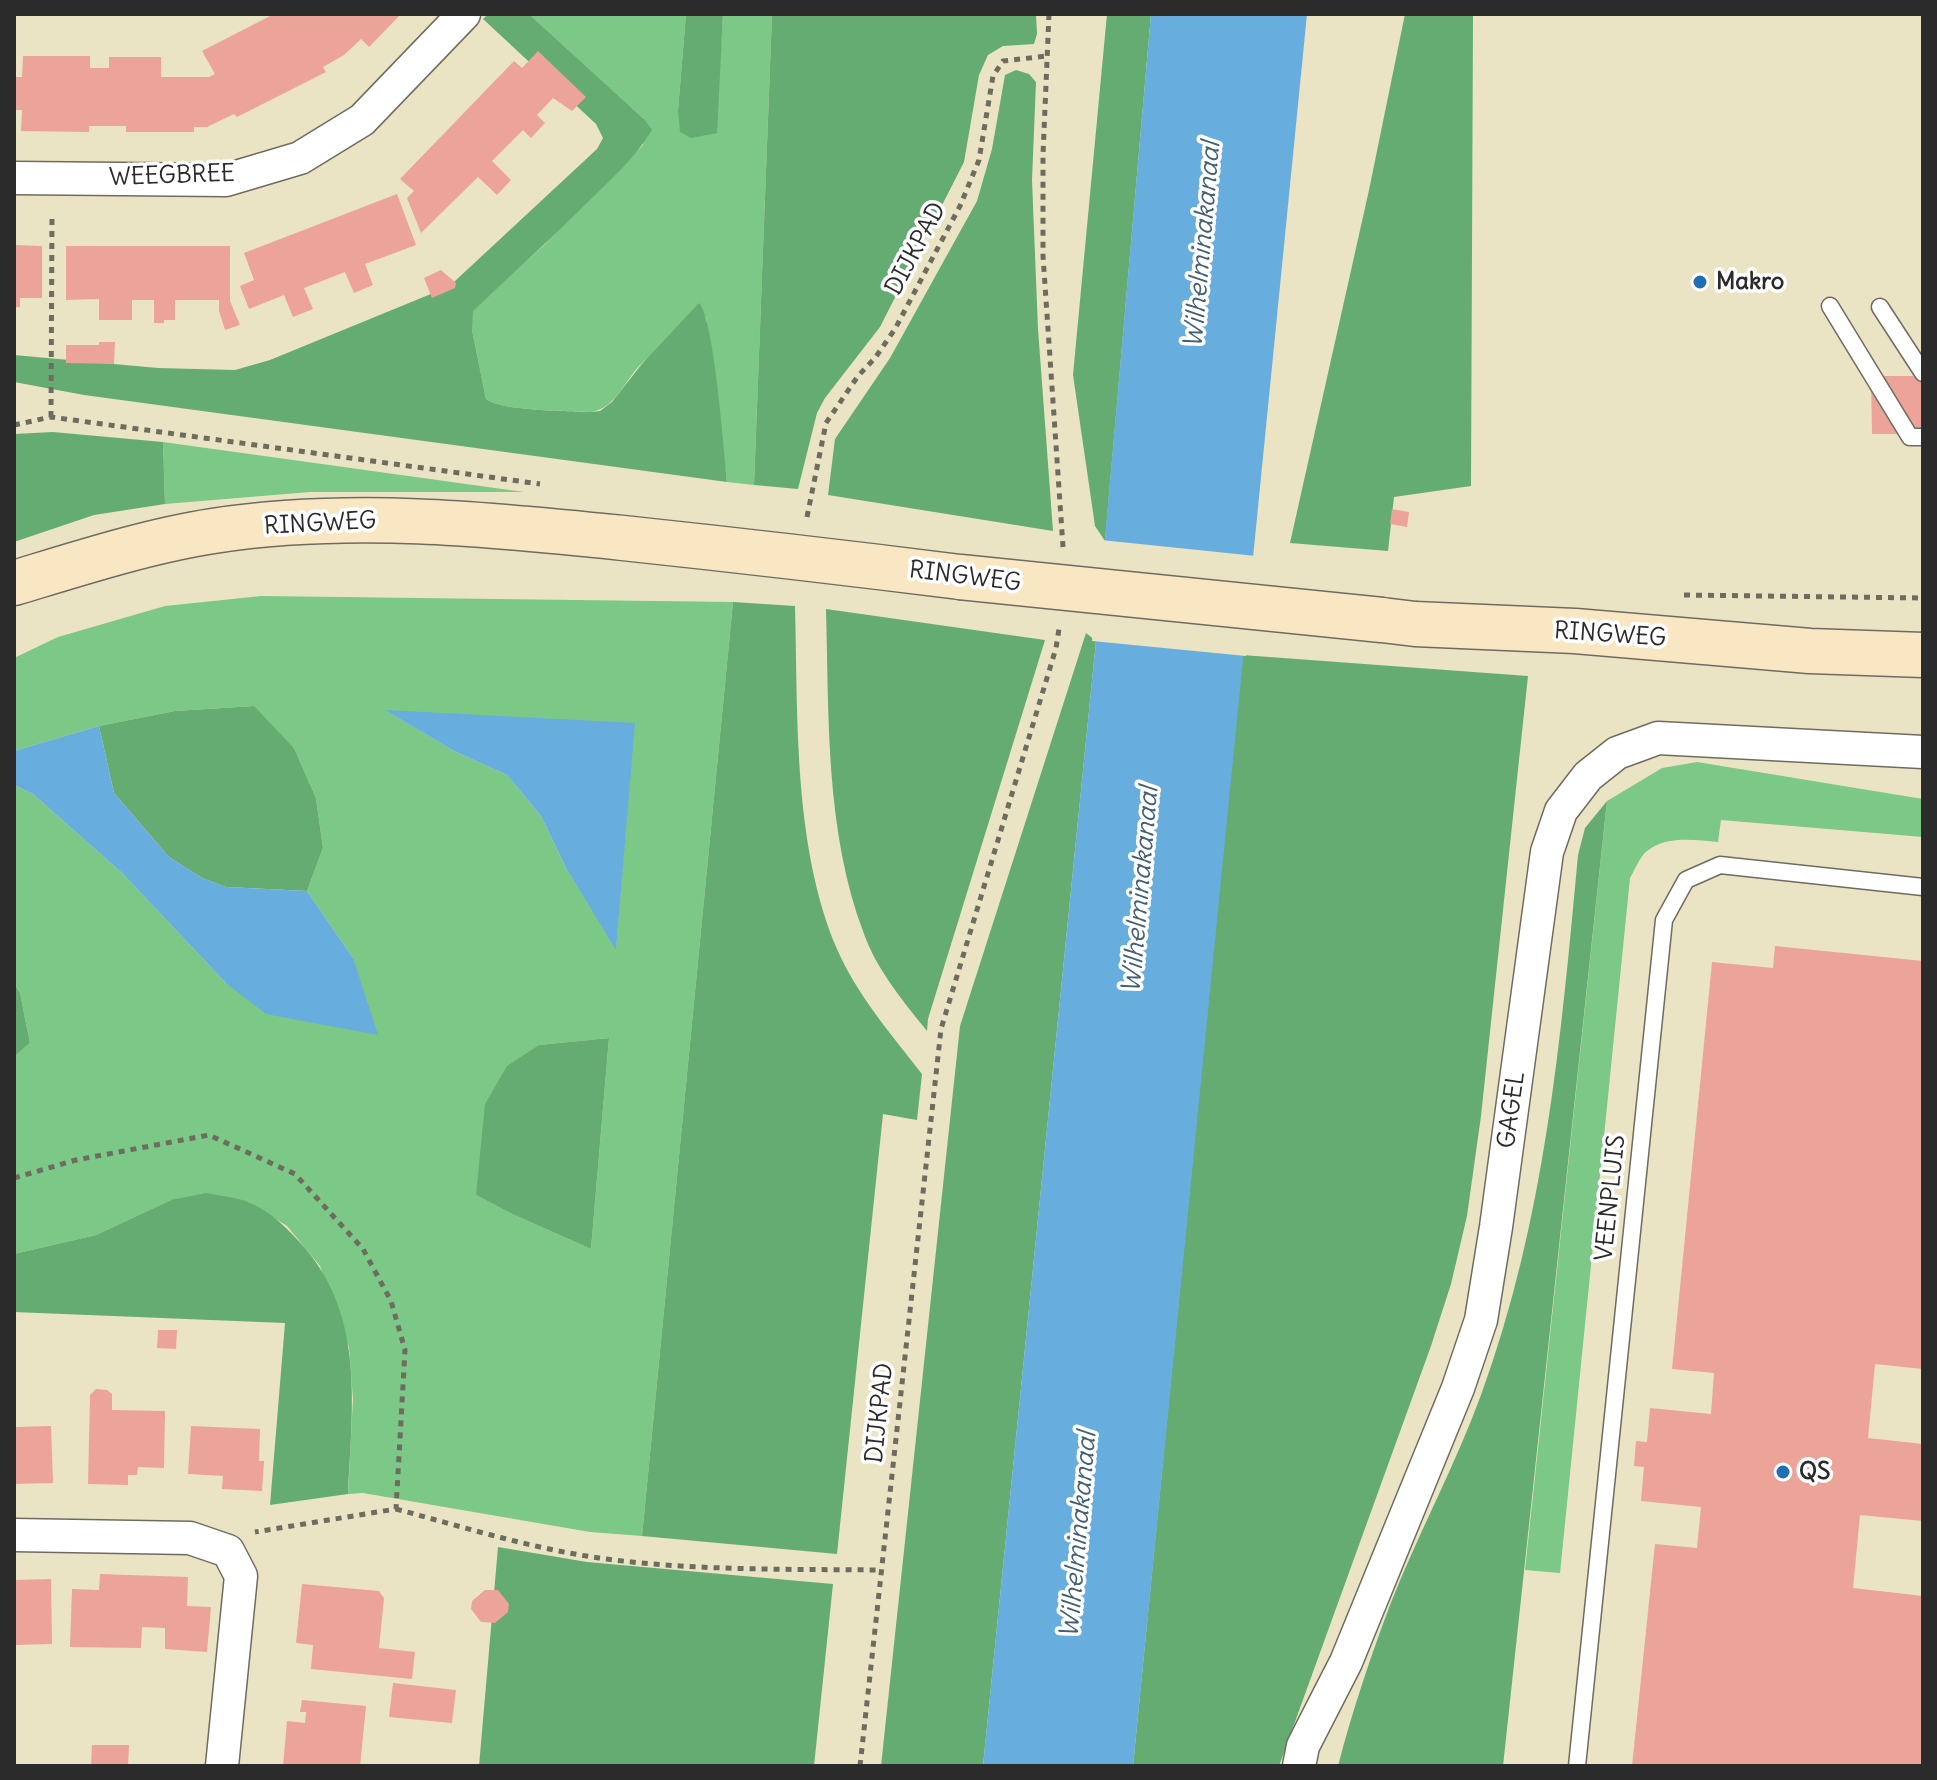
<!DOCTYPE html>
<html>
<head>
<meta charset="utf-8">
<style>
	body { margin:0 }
	#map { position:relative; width:1937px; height:1780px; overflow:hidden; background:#ebe4c4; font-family:Delius,sans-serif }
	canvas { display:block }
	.frame { position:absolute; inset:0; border:16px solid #2b2b2b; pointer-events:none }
</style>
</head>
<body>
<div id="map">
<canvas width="1937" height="1780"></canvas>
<div class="frame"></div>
</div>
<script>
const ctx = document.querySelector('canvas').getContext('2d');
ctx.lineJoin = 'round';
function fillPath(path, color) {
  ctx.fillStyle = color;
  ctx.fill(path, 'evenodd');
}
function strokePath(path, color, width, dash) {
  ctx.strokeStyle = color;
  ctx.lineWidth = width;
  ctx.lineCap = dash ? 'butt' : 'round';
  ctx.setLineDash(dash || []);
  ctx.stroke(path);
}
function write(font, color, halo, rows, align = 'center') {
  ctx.font = font + ' Delius,sans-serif';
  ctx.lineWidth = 7;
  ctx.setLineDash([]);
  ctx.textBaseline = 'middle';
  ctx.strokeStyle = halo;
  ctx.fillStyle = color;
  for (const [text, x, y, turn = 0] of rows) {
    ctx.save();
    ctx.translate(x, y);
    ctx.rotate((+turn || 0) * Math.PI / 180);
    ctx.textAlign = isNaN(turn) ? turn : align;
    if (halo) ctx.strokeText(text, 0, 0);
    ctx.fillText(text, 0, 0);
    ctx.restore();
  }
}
const green = new Path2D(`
	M529 14H686L678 110 721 48 723 14H772L754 485 727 482 706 317C685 332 658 347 640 365 624 382 616 407 592 412 570 411 500 411 486 399L472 330V311L543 246 643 145 644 119Z
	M163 442 524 492H310L165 504Z
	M261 596 733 602 642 1536 590 1532 363 1493 348 1494 353 1399 349 1347 320 1266 287 1226 248 1202 171 1200 96 1235 14 1254V1057L30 1043 20 993 14 983V785L33 794 122 873 226 983 353 958 307 891 323 848 316 798 294 748 253 706 175 711 99 726 14 751V658L58 637 165 606ZM387 711 634 724 616 948 566 868 541 816 507 775 454 751ZM609 1038 591 1249 510 1213 476 1195 539 1045Z
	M1697 762 1923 799V837L1721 820 1718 842C1695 840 1667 835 1647 851 1640 856 1635 870 1630 878L1560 1573 1525 1570 1607 801 1662 768Z`);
const forest = new Path2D(`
	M488 14H529L644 119 652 130C636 157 612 178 590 200 552 238 512 274 473 311L472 330 486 399C500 411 570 411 592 412L600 411 612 402 641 365 699 303C714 318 724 453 727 482L84 395 14 382V355L158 368 235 370 270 360 443 289 455 281 597 149 603 138 596 124 483 19Z
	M686 14H723L717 133 691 138 680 132 678 110Z
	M772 14H1036L1037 34 1034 44 1003 46 988 55 979 75 964 162 880 327 825 398 817 413 798 489 754 485Z
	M1107 14H1151L1105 541 1095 526 1073 375Z
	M1405 14H1473L1471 486 1394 497 1388 551 1290 543 1369 190Z
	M1016 70 1029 74 1036 82 1032 180 1038 329 1053 531 828 495 835 439 890 358 977 201 992 149 1005 75Z
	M53 432 163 442 165 504 94 515 14 542V434Z
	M733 602 795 606C798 717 793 845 837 949 857 995 891 1034 922 1074L917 1120 883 1114 837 1554 642 1536Z
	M826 609 1045 640 928 1019 927 1031C903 1001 877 970 864 934 825 831 829 717 826 609Z
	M1086 633 1096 641 983 1766H881L960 1026Z
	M1242 655 1528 676 1481 1116 1467 1216 1451 1284 1431 1346 1279 1766H1133Z
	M254 706 294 748 316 798 323 848 307 891 226 887 202 878 169 857 114 793 99 726 175 711Z
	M1607 801 1503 1766H1338C1352 1712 1370 1658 1390 1605 1418 1534 1455 1466 1481 1395 1545 1221 1561 1038 1578 855L1585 828Z
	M14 983 20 993 30 1043 14 1057Z
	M609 1038 591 1249 510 1213 476 1195 485 1104 507 1066 539 1045Z
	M206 1193C219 1196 236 1197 248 1202 271 1211 289 1230 305 1248 365 1319 352 1408 348 1494L270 1505 285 1323 14 1312V1254L96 1235 171 1200Z
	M498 1547 587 1562 833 1584 814 1766H479Z`);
const water = new Path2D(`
	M1151 14H1307L1133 1766H983L1096 641Z
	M385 710 635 723 616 950 566 868 541 816 507 775 454 751Z
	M99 726 114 793 169 857 202 878 226 887 307 891 353 958 378 1035 266 1014 226 983 122 873 33 794 14 785V751Z`);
const pier = new Path2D(`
	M1101 540 1256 556 1246 656 1092 641Z`);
const building = new Path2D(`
	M274 14H401L369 47 361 39 344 55 323 67 326 72 237 117 234 114 207 127H194V132H126V126H89V132L21 131 22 110H14V77H22L23 56H90V68H109V57H161V77H209L215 74 202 51Z
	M538 51 586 97 572 111 553 98 537 115 545 123 531 138 523 130 492 161 511 180 497 195 478 177 421 233 407 198 414 191 400 179 514 61 522 68Z
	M397 194 416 245 365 264 373 285 354 293 345 272 304 288 313 309 293 317 284 295 249 309 240 286 254 280 244 253Z
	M14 245 42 246V298H20V307H14Z
	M66 246H230V301L240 325 225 330 219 311V300H175V320H164V323H154V300H132V320H99V299L66 300Z
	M441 270 456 283 455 288 432 298 424 278Z
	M99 342H115L114 364 66 363V345H99Z
	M1871 376H1923V434H1872Z
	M1392 509 1409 512 1407 527 1390 524Z
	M1775 946 1923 961V1369L1875 1364 1868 1438 1923 1444V1521L1860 1515 1853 1588 1923 1596V1766H1632L1655 1544 1697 1548 1701 1507 1641 1501 1644 1467 1634 1466 1636 1441 1647 1442 1650 1408 1711 1414 1714 1373 1672 1369 1712 962 1773 968Z
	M158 1330H177L176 1349 157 1348Z
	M96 1389 107 1390 112 1394V1410L165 1411 164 1468 138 1467 137 1475H128V1485L88 1484 90 1395Z
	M51 1426 53 1483 14 1484V1427Z
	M191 1426 260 1429 259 1461H264L262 1491 222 1489 223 1476 188 1474Z
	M100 1574 188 1577 187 1606 211 1607 207 1652 165 1649V1628L142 1627 141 1648 70 1647 72 1589 99 1590Z
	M51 1579 52 1644 14 1645V1580Z
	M302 1584 379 1591 384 1598 379 1648 415 1652 412 1679 311 1669 313 1645 296 1643Z
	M485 1590H498L509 1604 508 1612 495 1623 481 1622 471 1609 472 1601Z
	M393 1683 456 1690 452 1723 389 1717Z
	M302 1700 366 1706 360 1766H283L287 1721 305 1723 306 1712H300Z
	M92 1745H129L128 1766H91Z`);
const path = new Path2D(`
	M1049 14 1043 155V256L1063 547
	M51 417 52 214
	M14 425 51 417 540 484
	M807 517 826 423 858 376 875 358 895 329 960 206 979 160 993 76 1003 61 1047 56
	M1684 595 1923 598
	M14 1178 76 1160 209 1135 295 1174 363 1249 391 1301 405 1350 396 1509 255 1532
	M396 1509C463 1527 530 1548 599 1558 692 1571 787 1569 881 1570
	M860 1766 941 1029 1056 648 1059 629`);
const lane = new Path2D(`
	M1830 306 1910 437H1923
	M1880 307 1923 373
	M1577 1766 1664 920 1686 880 1720 865 1923 887`);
const street = new Path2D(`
	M14 178 226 180 300 158 362 120 464 14
	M14 1535 190 1538 228 1551 241 1576 222 1766
	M1299 1766 1303 1746 1346 1662 1458 1388 1481 1320 1496 1227 1547 852 1561 811 1588 776 1617 753 1658 738 1923 752`);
const secondary = new Path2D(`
	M14 583C77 564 148 541 213 531 349 510 488 524 623 538 736 550 848 563 960 577
	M1382 620 1415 624 1575 631 1810 651 1923 655`);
const secondaryBridge = new Path2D(`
	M960 577 1382 620`);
const markers = [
	[1700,282,8,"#1f6fb2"],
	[1783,1472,8,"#1f6fb2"]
];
const streetNames = [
	["WEEGBREE",172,176,-2],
	["DIJKPAD",916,249,-62],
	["RINGWEG",320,524,-3],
	["RINGWEG",965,577,7],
	["RINGWEG",1610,635,4],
	["GAGEL",1512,1110,-82],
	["VEENPLUIS",1611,1198,-84],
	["DIJKPAD",880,1413,-84]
];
const poiNames = [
	["Makro",1716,282],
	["QS",1799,1472]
];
const waterNames = [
	["Wilhelminakanaal",1203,245,-85],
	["Wilhelminakanaal",1141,890,-85],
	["Wilhelminakanaal",1079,1535,-85]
];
fillPath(green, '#7cc886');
fillPath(forest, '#65ac73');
fillPath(water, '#67addd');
fillPath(pier, '#ebe4c4');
fillPath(building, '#eca398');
strokePath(lane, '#6e6c61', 19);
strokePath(street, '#6e6c61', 35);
strokePath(secondary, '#6e6c61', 47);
strokePath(path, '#6e6c61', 5, [6, 6]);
strokePath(lane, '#fff', 16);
strokePath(street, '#fff', 32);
strokePath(secondary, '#f9e7c3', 44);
strokePath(secondaryBridge, '#6e6c61', 47, []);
strokePath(secondaryBridge, '#f9e7c3', 44);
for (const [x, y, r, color] of markers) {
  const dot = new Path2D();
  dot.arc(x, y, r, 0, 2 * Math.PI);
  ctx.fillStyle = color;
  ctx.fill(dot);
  strokePath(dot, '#fff', 3);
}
write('24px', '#2b2b2b', '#fff', streetNames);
write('bold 24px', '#2b2b2b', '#fff', poiNames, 'left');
write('italic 26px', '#435f72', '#fff', waterNames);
</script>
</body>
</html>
